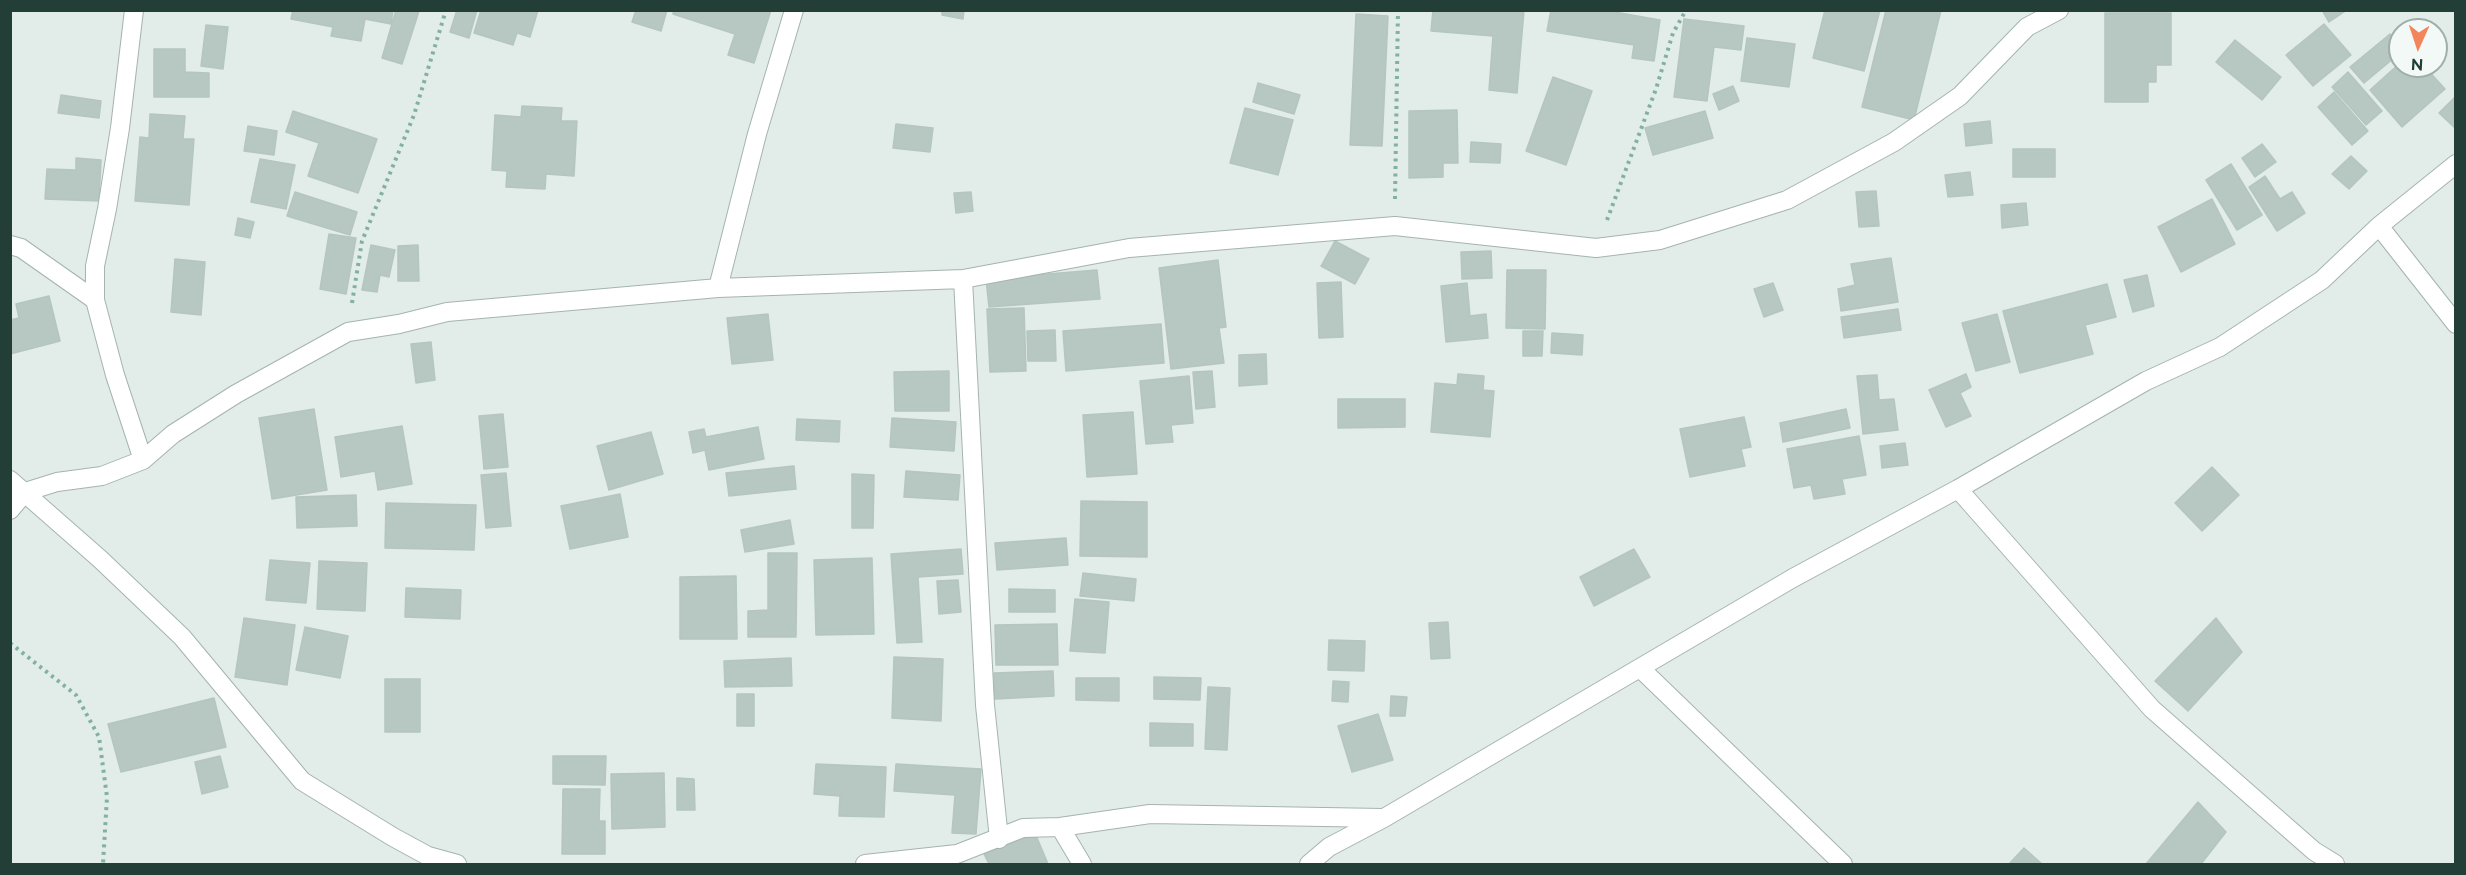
<!DOCTYPE html>
<html>
<head>
<meta charset="utf-8">
<style>
	body { margin:0 }
	#map { position:relative; width:2466px; height:875px; overflow:hidden; background:#e2ece8; font-family:Raleway,sans-serif }
	canvas { display:block }
	.frame { position:absolute; inset:0; border:12px solid #223e37; pointer-events:none }
	.north { position:absolute; left:2388px; top:18px; width:60px; height:60px; box-sizing:border-box; background:#f3f9f6; border:2px solid #9faeaa; border-radius:50%; rotate:183deg; font-size:16px; font-weight:700; line-height:24px; text-align:center; color:#223e37 }
	.north::after { content:''; display:block; margin:auto; width:21px; height:27px; background:#f3855a; clip-path:polygon(50% 0,100% 100%,50% 72%,0 100%) }
</style>
</head>
<body>
<div id="map">
<canvas width="2466" height="875"></canvas>
<div class="frame"></div>
<div class="north">N</div>
</div>
<script>
const ctx = document.querySelector('canvas').getContext('2d');
ctx.lineJoin = 'round';
function fillPath(path, color) {
  ctx.fillStyle = color;
  ctx.fill(path, 'evenodd');
}
function strokePath(path, color, width, dash) {
  ctx.strokeStyle = color;
  ctx.lineWidth = width;
  ctx.lineCap = dash ? 'butt' : 'round';
  ctx.setLineDash(dash || []);
  ctx.stroke(path);
}
const building = new Path2D(`
	M293 10H393L391 24 365 19 361 41 331 36 333 27 291 19Z
	M396 10 419 11 402 64 382 58Z
	M457 10H477L469 38 450 32Z
	M481 10H538L530 37 517 33 513 45 474 33Z
	M636 10H667L661 31 632 22Z
	M674 10H771L754 63 728 55 735 34 673 14Z
	M942 10H964L963 19 942 15Z
	M1433 10H1524L1517 93 1489 90 1493 36 1431 31Z
	M1551 10H1603L1660 20 1654 61 1632 58 1634 45 1547 31Z
	M1825 10H1880L1864 71 1813 58Z
	M1886 10H1941L1914 120 1862 107Z
	M2322 10H2347L2329 22Z
	M2105 13H2171V65H2156V82H2148V102H2105Z
	M1356 14 1388 16 1382 146 1350 145Z
	M1684 19 1744 26 1741 50 1714 47 1707 101 1674 97Z
	M2324 24 2351 55 2313 86 2286 55Z
	M206 25 228 27 223 69 201 66Z
	M2390 34 2400 46V53L2364 83 2350 67Z
	M1747 38 1795 44 1789 87 1741 81Z
	M2235 40 2281 77 2262 100 2216 62Z
	M154 49H185V72L209 73V97H154Z
	M2400 63V66H2424L2445 89 2402 127 2370 90Z
	M2348 72 2382 111 2366 125 2332 87Z
	M1553 77 1592 91 1566 165 1526 151Z
	M1258 83 1300 95 1294 114 1253 102Z
	M1733 86 1739 101 1719 110 1713 94Z
	M2334 92 2368 131 2352 145 2318 107Z
	M61 95 101 101 99 118 58 113Z
	M2456 96V129L2439 113Z
	M522 106 562 108 561 121H577L574 176 546 174 545 189 506 187 507 171 492 170 495 115 521 117Z
	M1245 108 1293 120 1278 175 1230 163Z
	M1457 110 1458 163H1443V177L1409 178V111Z
	M293 111 377 139 358 193 308 176 319 143 286 132Z
	M1705 111 1713 138 1653 155 1645 128Z
	M150 114 185 116 183 139H194L189 205 135 201 140 137 149 138Z
	M1990 121 1992 143 1966 146 1964 124Z
	M896 124 933 128 930 152 893 148Z
	M248 126 277 131 274 155 244 151Z
	M1471 142 1501 144 1500 163 1470 162Z
	M2262 144 2276 162 2255 177 2242 158Z
	M2013 149H2055V177H2013Z
	M2351 156 2367 171 2349 189 2332 174Z
	M76 158 101 160 99 201 45 199 47 169 76 170Z
	M260 159 295 165 286 209 251 202Z
	M2231 164 2262 215 2237 230 2206 180Z
	M1970 172 1973 195 1948 197 1945 175Z
	M2265 176 2280 199 2292 192 2305 213 2277 231 2249 187Z
	M1876 191 1879 226 1859 227 1856 192Z
	M295 192 357 212 350 235 287 216Z
	M971 192 973 211 956 213 954 193Z
	M2212 199 2235 244 2181 272 2158 227Z
	M2026 203 2028 225 2002 228 2001 205Z
	M238 218 254 222 250 238 235 235Z
	M329 234 356 238 346 294 320 289Z
	M1335 241 1369 259 1355 284 1321 266Z
	M371 245 395 250 389 277 380 275 377 292 362 290Z
	M418 245 419 281H398V246Z
	M1491 251 1492 278 1462 279 1461 252Z
	M1891 258 1898 302 1841 311 1838 289 1855 285 1851 264Z
	M175 259 205 262 201 315 171 312Z
	M1218 260 1226 327 1219 328 1224 363 1171 369 1159 268Z
	M1097 270 1100 299 989 307 986 279Z
	M1507 270H1546L1545 329 1506 328Z
	M2147 275 2154 306 2133 312 2124 280Z
	M1341 282 1343 337 1319 338 1317 283Z
	M1467 283 1470 316 1486 314 1488 338 1446 342 1441 286Z
	M1773 283 1783 310 1764 317 1754 289Z
	M2107 284 2116 317 2085 325 2093 354 2020 373 2003 311Z
	M49 296 60 341 10 354V320L19 318 16 304Z
	M1024 308 1026 371 990 372 987 309Z
	M1898 309 1901 330 1844 338 1841 317Z
	M768 314 773 360 732 364 727 318Z
	M1997 314 2010 362 1976 371 1962 323Z
	M1161 324 1164 363 1066 371 1063 331Z
	M1055 330 1056 361H1028L1027 331Z
	M1523 331H1543L1542 356H1523Z
	M1552 333 1583 335 1582 355 1551 353Z
	M431 342 435 380 416 383 411 344Z
	M1266 354 1267 384 1239 386V355Z
	M949 371V411H895L894 372Z
	M1212 371 1215 407 1196 409 1193 372Z
	M1458 374 1484 376 1483 390 1494 391 1490 437 1431 432 1435 383 1457 385Z
	M1966 374 1971 387 1960 393 1971 416 1946 427 1929 390Z
	M1877 375 1879 400 1894 399 1898 430 1863 434 1857 376Z
	M1189 376 1193 423 1171 425 1173 442 1146 444 1140 381Z
	M1338 399H1405V427L1338 428Z
	M314 409 327 490 272 499 259 418Z
	M1846 409 1850 428 1783 442 1780 423Z
	M1133 412 1137 474 1087 477 1083 415Z
	M503 414 508 467 484 469 479 416Z
	M1744 417 1751 447 1741 449 1745 466 1690 477 1680 429Z
	M892 418 956 422 954 451 890 447Z
	M797 419 840 421 839 442 796 440Z
	M402 426 412 484 378 490 375 471 341 477 335 437Z
	M758 427 764 459 709 470 705 450 693 453 689 432 704 429 706 437Z
	M651 432 663 474 609 490 597 446Z
	M1859 436 1866 475 1842 479 1845 494 1814 499 1811 485 1794 488 1787 449Z
	M1905 443 1908 465 1882 468 1880 446Z
	M794 466 796 489 729 496 726 473Z
	M2212 467 2239 495 2202 531 2175 503Z
	M906 471 960 475 958 500 904 497Z
	M506 473 511 526 486 528 481 475Z
	M852 474 874 475 873 528H852Z
	M620 494 628 537 570 549 561 506Z
	M356 495 357 526 297 528 296 497Z
	M1081 501 1147 502V557L1080 556Z
	M386 503 476 505 474 550 385 548Z
	M790 520 794 544 745 552 741 530Z
	M1066 538 1068 565 997 570 995 543Z
	M961 549 963 574 918 577 922 642 897 643 891 554Z
	M1634 549 1650 577 1594 606 1580 577Z
	M768 553H797L796 637H748V611L768 610Z
	M872 558 874 634 816 635 814 560Z
	M270 560 310 563 306 603 266 600Z
	M319 561 367 563 365 611 317 609Z
	M1083 573 1136 579 1134 601 1080 596Z
	M736 576 737 639H680V577Z
	M958 580 961 612 939 614 937 581Z
	M406 588 461 590 460 619 405 617Z
	M1009 589 1055 590V612H1009Z
	M1075 599 1109 602 1105 653 1070 651Z
	M244 618 295 625 287 685 235 677Z
	M2216 618 2242 652 2188 711 2155 681Z
	M1448 622 1450 658 1431 659 1429 623Z
	M1057 624 1058 665H996L995 625Z
	M305 627 348 636 340 678 296 670Z
	M1329 640 1365 641 1364 671 1328 670Z
	M894 657 943 659 941 721 892 718Z
	M791 658 792 686 725 687 724 661Z
	M1053 671 1054 696 995 699 994 673Z
	M1154 677 1201 678 1200 700 1154 699Z
	M1076 678H1119V701L1076 700Z
	M385 679H420V732H385Z
	M1333 681 1349 682 1348 702 1332 701Z
	M1208 687 1230 688 1227 750 1205 749Z
	M737 694H754V726H737Z
	M1391 696 1407 697 1405 716H1390Z
	M214 698 226 747 121 772 108 724Z
	M1378 714 1393 760 1352 772 1338 726Z
	M1150 723 1193 724V746H1150Z
	M220 756 228 787 202 794 195 762Z
	M553 756H606L605 785 553 784Z
	M816 764 886 767 884 817 839 816 840 796 814 794Z
	M896 764 981 769 976 834 952 833 955 795 894 791Z
	M664 773 665 827 612 829 611 774Z
	M677 778 694 779 695 810H677Z
	M563 789H600L599 821H605V854H562Z
	M2198 802 2226 832 2201 864H2146Z
	M1035 833 1048 864H989L984 854Z
	M2024 848 2042 864H2009Z`);
const path = new Path2D(`
	M1395 199 1398 10
	M1607 220 1656 89 1673 33 1686 10
	M352 303 362 241 414 115 446 10
	M10 643 76 695 99 737 107 797 103 864`);
const minor = new Path2D(`
	M134 10 120 128 107 209 95 266V300L115 375 143 460
	M2379 226 2456 324
	M10 245 21 248 95 300
	M963 279 985 705 999 839
	M718 288 757 134 794 10
	M10 480 100 559 182 637 302 781 393 837 428 856 457 864
	M1958 489 2152 709 2314 851 2335 864
	M10 510 25 492 57 482 102 476 143 460 173 434 236 394 348 332 399 324 447 312 718 288 963 279 1129 248 1395 226 1596 248 1660 240 1787 200 1894 142 1960 96 2027 27 2059 10
	M1640 668 1843 864
	M1060 827 1082 864
	M865 864 957 854 1023 828 1060 827 1150 814 1382 818
	M1309 864 1329 847 1384 818 1793 578 1958 489 2146 381 2220 347 2322 280 2379 226 2456 164`);
fillPath(building, '#b7c7c1');
strokePath(building, '#b4c6bf', 1.5);
strokePath(minor, '#a5b4af', 20);
strokePath(path, '#82b0a4', 4, [3, 4.5]);
strokePath(minor, '#fff', 18);
</script>
</body>
</html>
